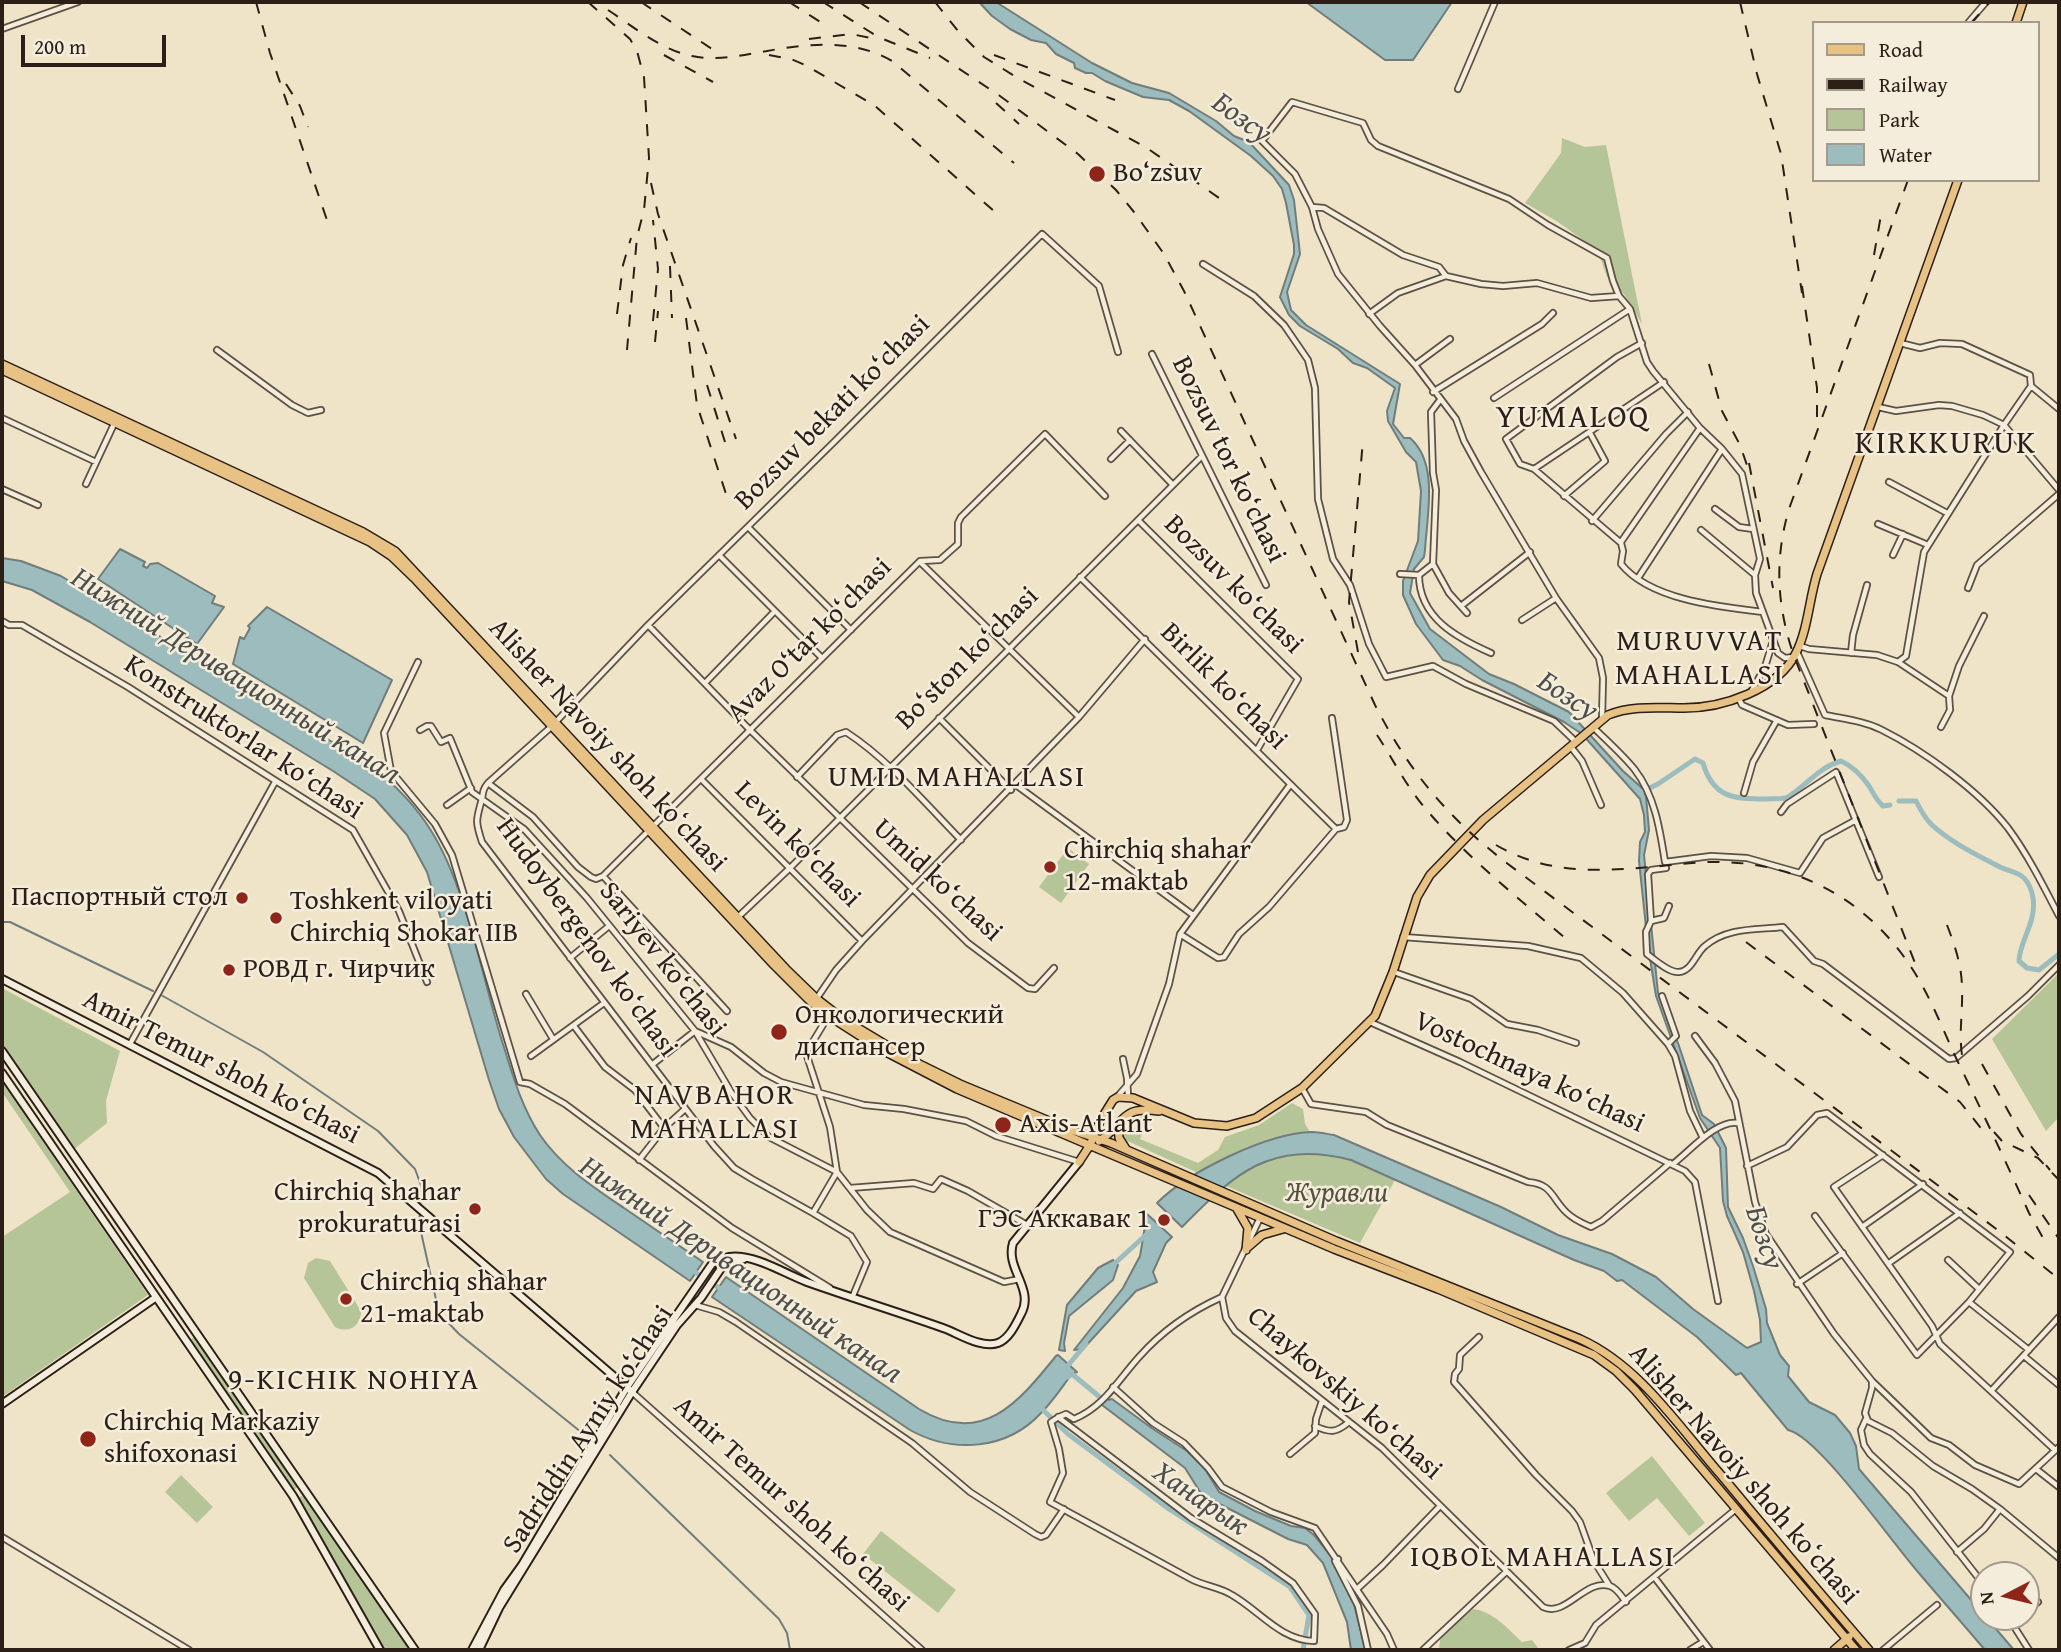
<!DOCTYPE html>
<html>
<head>
<meta charset="utf-8">
<style>
	body { margin:0 }
	#map { position:relative; width:2061px; height:1652px; overflow:hidden; background:#efe4c7; font-family:"Gentium Book Plus",serif }
	canvas { display:block }
	.frame { position:absolute; inset:0; border:4px solid #2c1f18; pointer-events:none }
	.legend { position:absolute; left:1812px; top:21px; width:228px; height:161px; box-sizing:border-box; background:#f5eddb; border:2px solid #a59b8d; margin:0; padding:9px 12px; list-style:none; font-size:21px; color:#2c1f18 }
	.legend li { display:flex; align-items:center; gap:14px; height:35px }
	.legend b { width:35px; border:2px solid #a59b8d }
	.north { position:absolute; left:1970px; top:1561px; width:70px; height:70px; box-sizing:border-box; background:#f5eddb; border:2px solid #a59b8d; border-radius:50%; rotate:263deg; font-size:19px; font-weight:700; line-height:28px; text-align:center; color:#2c1f18 }
	.north::after { content:''; display:block; margin:auto; width:24px; height:32px; background:#8f2418; clip-path:polygon(50% 0,100% 100%,50% 72%,0 100%) }
	.scale { position:absolute; left:21px; top:35px; width:145px; height:32px; box-sizing:border-box; border:4px solid #2c1f18; border-top:0; padding-left:9px; font-size:21px; line-height:24px; white-space:nowrap; color:#2c1f18; -webkit-text-stroke:5px #f5eddb; paint-order:stroke }
</style>
</head>
<body>
<div id="map">
<canvas width="2061" height="1652"></canvas>
<div class="frame"></div>
<ul class="legend">
<li><b style="height:9px;background:#e8c284"></b>Road</li>
<li><b style="height:9px;background:#2c1f18"></b>Railway</li>
<li><b style="height:19px;background:#b6c598"></b>Park</li>
<li><b style="height:19px;background:#9dbcbe"></b>Water</li>
</ul>
<div class="north">N</div>
<div class="scale">200 m</div>
</div>
<script>
const ctx = document.querySelector('canvas').getContext('2d');
ctx.lineJoin = 'round';
function fillPath(path, color) {
  ctx.fillStyle = color;
  ctx.fill(path, 'evenodd');
}
function strokePath(path, color, width, dash) {
  ctx.strokeStyle = color;
  ctx.lineWidth = width;
  ctx.lineCap = dash ? 'butt' : 'round';
  ctx.setLineDash(dash || []);
  ctx.stroke(path);
}
function write(font, color, halo, rows, align = 'center') {
  ctx.font = font + ' "Gentium Book Plus",serif';
  ctx.lineWidth = 5;
  ctx.setLineDash([]);
  ctx.textBaseline = 'middle';
  ctx.strokeStyle = halo;
  ctx.fillStyle = color;
  for (const [text, x, y, turn = 0] of rows) {
    ctx.save();
    ctx.translate(x, y);
    ctx.rotate((+turn || 0) * Math.PI / 180);
    ctx.textAlign = isNaN(turn) ? turn : align;
    if (halo) ctx.strokeText(text, 0, 0);
    ctx.fillText(text, 0, 0);
    ctx.restore();
  }
}
const green = new Path2D(`
	M1562 138 1585 147 1606 145 1642 324 1623 293 1607 277 1598 251 1558 222 1525 203 1561 153Z
	M1068 848 1089 864 1061 903 1039 887Z
	M2059 973V1117L2046 1131 1992 1039Z
	M2 988 120 1051 106 1101 107 1123 73 1150 2 1044Z
	M2 1082 148 1295 2 1397V1237L70 1192 2 1092Z
	M1292 1103 1303 1109 1305 1124 1310 1132 1255 1145 1198 1173 1123 1139 1124 1131 1136 1128 1141 1117 1150 1113 1140 1139 1198 1163 1218 1150 1225 1137 1259 1125Z
	M1313 1154 1351 1160 1395 1180 1360 1243 1224 1185C1252 1163 1278 1155 1313 1154Z
	M316 1258 330 1261 361 1311C361 1326 349 1334 335 1327L304 1278 308 1263Z
	M194 1337 298 1487 294 1490 190 1340Z
	M1652 1456 1705 1523 1689 1536 1657 1498 1629 1521 1606 1493Z
	M181 1475 213 1507 197 1523 165 1492Z
	M301 1496 304 1497 410 1650H385L298 1498Z
	M881 1531 956 1590 938 1613 863 1554Z
	M1473 1609C1493 1611 1508 1629 1522 1642L1532 1640 1538 1648 1536 1650H1441L1439 1647 1441 1636Z`);
const water = new Path2D(`
	M979 2H996L1092 63 1132 83 1169 93 1216 121 1234 136 1249 142 1289 185 1294 200 1300 254 1287 292 1291 310 1306 325 1400 384 1393 424 1404 438H1410C1439 463 1427 515 1425 550L1424 557 1414 569 1410 593 1430 629 1489 674 1514 684 1569 712 1623 771 1641 787 1646 796 1649 830 1644 855 1658 993 1678 1043 1702 1115 1714 1124 1726 1148 1728 1207 1743 1238 1753 1266 1766 1309 1767 1323 1780 1355 1789 1366 1788 1376 1809 1402 1835 1415 1850 1433 1856 1446 1859 1469 2014 1650H1985C1963 1624 1940 1598 1918 1572 1893 1544 1818 1436 1788 1430L1741 1373 1736 1375 1697 1337 1622 1280 1617 1281 1604 1271 1574 1260 1351 1160C1270 1140 1235 1173 1182 1227L1157 1203C1188 1172 1267 1133 1312 1132 1319 1132 1327 1134 1334 1135L1501 1207 1558 1235 1612 1254 1656 1277 1693 1309 1747 1348 1761 1342 1760 1320 1754 1291 1743 1252 1727 1216 1723 1201 1720 1148 1700 1118 1656 996 1648 946 1639 861 1640 842 1645 832 1644 815 1640 799 1582 734 1564 722 1482 680 1460 666 1443 660 1416 624 1403 595V581L1418 541 1421 491 1416 462 1406 452 1388 421 1387 411 1395 388 1367 368 1353 363 1338 349 1300 326 1289 315 1280 297 1294 254V245L1286 203 1282 189 1273 176 1251 156 1189 111 1169 100 1143 97 1105 81 1092 73H1086L1075 68 1074 63 1056 54 1046 43 1031 40 1010 29 992 16Z
	M1306 2H1452L1413 60H1385Z
	M120 549 145 562 143 566 147 568 150 564 158 563 215 596 212 603 224 607 197 644 98 579Z
	M2 558 21 561 61 576 373 767C395 785 415 805 430 829 466 885 482 977 502 1041 512 1073 521 1106 540 1135 561 1166 593 1187 624 1208 650 1226 677 1244 703 1262L690 1281 563 1194 546 1179 514 1137 499 1109 489 1080 427 872 407 835 375 799 333 771 90 622 32 590 2 581Z
	M267 607 392 680 363 743 233 664 240 637 244 639 250 628 248 626Z
	M1147 1214 1172 1237 1166 1243 1153 1272 1157 1282 1136 1291 1083 1349 1074 1350 1123 1288 1140 1256Z
	M1113 1260 1118 1265 1113 1280 1069 1316 1064 1343 1065 1351 1059 1350 1067 1305 1098 1268Z
	M726 1277 919 1409C982 1447 1018 1403 1056 1356L1058 1355 1077 1372 1072 1374C1062 1387 1053 1401 1041 1413 1007 1450 953 1454 910 1430L712 1297Z
	M1112 1399 1153 1429 1187 1451 1205 1469 1219 1492 1255 1511 1291 1526 1305 1528 1314 1535 1331 1556 1354 1604 1366 1650H1351L1347 1622 1323 1563 1307 1545 1288 1539 1202 1495 1185 1468 1102 1405 1104 1401Z`);
const stream = new Path2D(`
	M2 922H10L153 991
	M161 995 263 1052 378 1131 415 1169 422 1188 420 1207
	M420 1213 419 1223 439 1313 459 1334 581 1432
	M610 1455 779 1619 787 1633 790 1650`);
const canal = new Path2D(`
	M1641 792 1658 784 1695 759 1703 763C1713 798 1734 799 1766 799 1773 798 1782 800 1788 797 1807 785 1819 767 1841 761 1852 766 1862 776 1869 786 1874 794 1876 800 1883 806L1890 805
	M1899 801H1916C1920 809 1925 818 1931 824 1950 842 1977 855 2000 867 2008 871 2019 872 2024 878 2029 883 2032 892 2033 898 2037 922 2019 942 2019 961L2027 968 2039 970 2059 954
	M1113 1265 1147 1234
	M692 1270 722 1290
	M1065 1369 1086 1344
	M1068 1377 1072 1374 1107 1403
	M1040 1407 1068 1434 1169 1509 1290 1587 1309 1615 1303 1650`);
const street = new Path2D(`
	M1968 23 1986 2
	M2 29 78 2
	M1458 89 1495 2
	M1312 207 1324 208 1403 255 1439 267 1446 276 1481 284 1503 286 1537 283 1591 298 1619 296
	M1203 264 1254 296 1284 325 1308 360 1315 388 1318 499 1333 559 1350 585 1369 644 1386 677 1433 666 1466 684 1554 721 1576 742
	M1369 314 1398 293 1446 276
	M1642 343 1617 357 1506 439 1520 464 1534 469 1621 543 1623 551 1621 564C1650 600 1720 607 1763 612
	M1900 343 1920 348 1940 343 1962 344 2030 375 2031 386
	M217 350 292 405 308 413 321 410
	M1152 354 1266 585
	M1415 365 1450 339
	M2031 386 2059 409
	M1433 392 1542 324 1553 313
	M1494 398 1630 309
	M1440 400 1431 412 1433 473 1436 490 1433 564 1419 575C1419 618 1457 638 1491 653
	M1878 407 1896 411 1939 405 1952 406 1983 415 2004 425 2059 490
	M2 418 96 462
	M1121 431 1173 485
	M1111 459 1130 440
	M1534 469 1664 382
	M1889 482 1947 513
	M86 484 114 424
	M2 489 38 505
	M1564 496 1605 461 1590 433
	M1715 509 1739 527 1753 529
	M1138 520 1298 679 1257 750
	M1592 521 1666 434 1688 412
	M1878 524 1928 545
	M748 527 851 630
	M1701 530 1755 575
	M1621 542 1700 428
	M719 555 822 658
	M1893 555 1903 534
	M920 562 1079 717
	M1433 564 1449 593 1467 613
	M1400 574 1419 575
	M1080 577 1336 829
	M1638 578 1722 449
	M1968 588 1977 565 1984 559 2059 494
	M1461 606 1530 552
	M1522 620 1556 598
	M2 621 9 625H22L128 687 353 830 399 911 427 982
	M648 625 750 730 968 943 1028 988 1035 989 1054 968
	M1800 646 1809 649 1877 655 1898 662 1949 696 1950 710 1941 727
	M1797 652 1825 715C1844 719 1864 721 1882 730 1924 751 1979 791 2008 828 2028 855 2044 887 2059 916
	M1851 653 1853 635 1867 585
	M418 662 384 733 391 771 435 824 452 855 520 1082 530 1084 565 1104 732 1228 830 1288
	M1898 662 1906 656 1924 552 2004 425 2031 386
	M705 683 775 611
	M1752 690 1765 667 1772 644
	M1949 696 1959 666 1984 616
	M1739 699 1742 705 1788 725 1814 724
	M939 718 1011 790
	M1602 719 1603 678 1599 658 1556 598 1481 472 1464 441 1456 419 1415 365 1380 326 1338 274 1318 229 1312 207 1295 174 1262 141 1292 102 1363 123 1371 140 1378 146 1509 199 1548 225 1607 258 1613 281 1619 296 1630 309 1647 362 1653 371 1700 428 1722 449 1742 474 1760 559 1755 575 1756 593 1778 653 1785 658 1793 657
	M1593 727C1607 741 1623 755 1635 770 1655 796 1660 830 1665 862L1711 856 1747 858 1800 873 1823 838 1856 820
	M420 730 427 726H431L441 742 450 738 472 792 524 829 587 898 695 1031 731 1092 750 1118 769 1137 837 1172 867 1210 890 1232 1004 1282 1020 1279
	M1571 747 1582 761 1601 805
	M797 777 837 735 846 732C889 760 925 803 961 840
	M701 779 862 941
	M488 783 533 817 578 867 591 877 596 879 603 876 920 561 940 560 958 544V523L961 517 1045 434 1105 496
	M1016 785 1193 915
	M1744 793 1753 762 1777 720
	M447 805 471 788
	M1781 812 1787 804 1836 772 1879 877
	M1666 868 1651 870 1648 874 1651 921 1646 932 1647 954C1655 960 1669 973 1679 972 1692 971 1696 953 1705 946 1727 927 1756 930 1783 927L1814 961 1823 964 1949 1059 1956 1058 2028 996 2059 965
	M603 876 727 1011
	M737 918 791 867 1202 456
	M1651 921 1664 918 1669 906
	M1180 934 1218 958 1224 957 1239 934 1269 907 1336 829 1344 827 1347 820 1332 718
	M1403 937 1528 946 1581 958 1623 993 1668 1044 1675 1056 1690 1111 1703 1138
	M570 958 609 926
	M1394 972 1471 999 1507 1024 1538 1030 1576 1043
	M526 994 553 1039
	M1662 996 1676 1036 1668 1044
	M817 998 836 970 862 941 1079 717 1145 639
	M1370 1022 1460 1062 1685 1171 1695 1182 1718 1301
	M574 1026 605 1067 635 1090 664 1128
	M1695 1036 1715 1063 1735 1101 1755 1202 1766 1234 1834 1334 1872 1381 1931 1438 1949 1445 1975 1465 2019 1484 2059 1447
	M130 1044 275 782
	M531 1056 604 1003
	M1123 1059 1127 1078 1128 1096
	M653 1064 695 1031 731 1047 764 1073 781 1082 864 1105 904 1109 966 1121 996 1136 1079 1162
	M1302 1088 1311 1104 1366 1112 1387 1125 1528 1182C1552 1184 1551 1197 1566 1212 1574 1220 1582 1223 1591 1227L1602 1221 1670 1163
	M1117 1097 1137 1074 1169 984 1180 934 1290 785
	M1883 1155 1834 1187 1932 1326 1940 1344 2055 1450
	M639 1160 664 1128 685 1109
	M1673 1164C1690 1151 1717 1119 1738 1123
	M1747 1166 1787 1147 1817 1115 1827 1113 2010 1252 1969 1302 1917 1355 1815 1216
	M850 1188 914 1183 933 1189 941 1179 968 1191 1027 1225
	M813 1213 837 1172 830 1127 806 1053 829 1015
	M1260 1218 1222 1297 1226 1318 1235 1331 1382 1448 1543 1607C1566 1618 1585 1578 1610 1586 1617 1588 1622 1597 1626 1602
	M1862 1227 1923 1184
	M1948 1260 1979 1289
	M1889 1263 1960 1213
	M1797 1284 1843 1253
	M852 1298 867 1262 851 1236 813 1213 752 1179 734 1168 714 1146 482 842C475 821 476 820 482 799 483 792 483 789 488 783L551 727 648 625 835 441 1042 234 1099 286 1118 352
	M1969 1302 2029 1350
	M695 1305 719 1312 736 1322 912 1443 970 1492 1035 1534 1041 1537 1046 1535 1064 1509
	M1479 1337 1460 1355 1459 1369 1455 1374 1454 1382 1536 1475 1572 1511 1580 1522 1594 1561 1609 1585
	M2024 1356 2059 1385
	M1872 1381V1388L1865 1413 1868 1421 1892 1433 1933 1466 1972 1489 2000 1509 2059 1558
	M1113 1387 1153 1423 1184 1443 1208 1468 1222 1487 1271 1512 1315 1528 1387 1634 1394 1650
	M1991 1391 2059 1317
	M632 1392 922 1650
	M1058 1417 1191 1518 1262 1561 1293 1583 1315 1614 1314 1641C1280 1640 1260 1611 1232 1595 1220 1587 1204 1586 1191 1579L1050 1502 1063 1473 1059 1449 1051 1422C1056 1418 1060 1416 1066 1414L1074 1419C1104 1407 1118 1380 1139 1357 1162 1331 1191 1311 1222 1297
	M1866 1419 1861 1430 1864 1445 1870 1454 1911 1492 1984 1585
	M1315 1426C1330 1433 1336 1433 1349 1422
	M1290 1454 1315 1433 1316 1419 1322 1401
	M2036 1469 2059 1487
	M2 1537 189 1650
	M1957 1552 1984 1529 2000 1509
	M1338 1559 1335 1561 1358 1606 1368 1650
	M1655 1578 1710 1650
	M1357 1589 1383 1565 1440 1506
	M2026 1611 2038 1602
	M2008 1617 2029 1650
	M2011 1622 2018 1617
	M1423 1650 1506 1572
	M1569 1650 1585 1643 1596 1625 1736 1509
	M1690 1650 1703 1642
	M1883 1650 1937 1605`);
const secondary = new Path2D(`
	M2 979 378 1173 632 1392
	M2 1051 415 1650
	M2 1073 293 1496 380 1650
	M2 1404 155 1298
	M472 1650 504 1590 522 1565 627 1387 712 1264C721 1258 731 1255 742 1257 764 1260 786 1274 807 1282 852 1298 898 1312 943 1328 958 1333 981 1349 998 1343 1009 1339 1016 1324 1021 1314 1035 1289 1005 1269 1013 1243L1079 1162
	M479 1650 499 1608 632 1392 677 1325 701 1298 722 1267 744 1259`);
const primary = new Path2D(`
	M2016 23 2023 2
	M2 364 363 532 395 551 786 969 817 999 843 1019 913 1061 960 1084 1071 1130 1111 1143 1336 1241 1580 1339C1640 1366 1679 1427 1721 1475 1770 1534 1819 1592 1869 1650
	M2 370 370 542 391 556 416 580 774 965 812 1003 832 1018 882 1050 957 1089 1334 1249 1438 1289 1594 1355 1616 1371 1635 1390 1856 1650
	M1118 1125 1119 1138 1126 1149
	M1099 1141C1125 1125 1119 1105 1159 1111
	M1079 1162 1090 1145 1100 1121 1113 1100 1118 1097 1133 1098 1194 1123 1227 1126 1256 1118 1302 1088 1375 1016 1393 972 1417 897 1430 875 1483 820 1608 715C1631 705 1660 708 1684 708 1722 708 1778 690 1796 653 1808 629 1809 600 1817 574L1958 180
	M1237 1209 1248 1228 1246 1250
	M1248 1247 1262 1235 1283 1229
	M1834 1650 1849 1637`);
const rail = new Path2D(`
	M256 2 270 53 329 226
	M588 2 630 39 637 51 644 77 649 158 644 210 637 237 627 350
	M641 2 715 51
	M789 2 822 23
	M823 2 878 37 930 58
	M859 2 1000 96 1078 154 1116 190 1134 212 1164 254 1184 291 1375 705C1410 773 1448 818 1508 864L1995 1228 2059 1279
	M935 2 958 31 984 57 1016 77 1147 148 1222 200
	M1740 2 1757 74 1781 154 1802 293
	M608 10C634 27 661 50 692 56 716 61 738 56 761 52 805 44 853 38 892 61L1014 163
	M1971 23 1990 2
	M809 39 851 34 871 38
	M664 55 713 82
	M769 55 791 59 805 65 874 105 995 212
	M994 55 1115 100
	M286 84 300 106 308 127
	M996 103 1019 124
	M1908 180 1789 509C1774 560 1777 607 1794 656L1915 963
	M651 183 658 214 736 439
	M1874 255 1882 209
	M670 266 672 318
	M1802 286 1817 388V417
	M617 314 623 265 631 238
	M686 318 697 405 727 497
	M653 321 658 269 653 220
	M655 342 658 311
	M1709 364 1722 411 1740 445 1749 471
	M707 385 725 442
	M1749 463 1773 588
	M1358 652 1349 602 1363 440
	M1377 735C1393 759 1406 786 1425 808 1467 858 1522 901 1572 944
	M1496 845C1557 881 1625 869 1692 863 1783 855 1863 892 1913 970 1931 998 1943 1030 1957 1060 1982 1111 2006 1162 2029 1213L2047 1245
	M1947 925C1955 946 1962 966 1962 989 1963 1013 1958 1036 1963 1061
	M1746 942 1960 1102 1984 1132
	M1982 1064 2021 1134 2050 1170
	M1994 1132 2002 1141 2038 1158 2059 1180
	M2029 1195 2059 1239`);
const markers = [
	[1097,174,9,"#8f2418"],
	[1050,867,7,"#8f2418"],
	[242,898,7,"#8f2418"],
	[276,918,7,"#8f2418"],
	[229,970,7,"#8f2418"],
	[779,1032,9,"#8f2418"],
	[1003,1125,9,"#8f2418"],
	[475,1209,7,"#8f2418"],
	[1164,1220,7,"#8f2418"],
	[346,1299,7,"#8f2418"],
	[88,1439,9,"#8f2418"]
];
const poiNames = [
	["Bo‘zsuv",1113,174],
	["Chirchiq shahar",1064,851],
	["12-maktab",1064,883],
	["Паспортный стол",228,898,"right"],
	["Toshkent viloyati",290,902],
	["Chirchiq Shokar IIB",290,934],
	["РОВД г. Чирчик",243,970],
	["Онкологический",795,1016],
	["диспансер",795,1048],
	["Axis-Atlant",1019,1125],
	["Chirchiq shahar",461,1193,"right"],
	["prokuraturasi",461,1225,"right"],
	["ГЭС Аккавак 1",1150,1220,"right"],
	["Chirchiq shahar",360,1283],
	["21-maktab",360,1315],
	["Chirchiq Markaziy",104,1423],
	["shifoxonasi",104,1455]
];
const streetNames = [
	["Bozsuv bekati ko‘chasi",833,413,-45],
	["Bozsuv tor ko‘chasi",1228,460,64],
	["Bozsuv ko‘chasi",1233,585,45],
	["Avaz O‘tar ko‘chasi",810,641,-45],
	["Bo‘ston ko‘chasi",968,659,-45],
	["Birlik ko‘chasi",1223,687,45],
	["Konstruktorlar ko‘chasi",243,738,33],
	["Alisher Navoiy shoh koʻchasi",607,746,47],
	["Levin ko‘chasi",797,845,45],
	["Umid ko‘chasi",937,881,43],
	["Hudoybergenov ko‘chasi",586,938,54],
	["Sariyev ko‘chasi",662,960,52],
	["Amir Temur shoh ko‘chasi",221,1068,27],
	["Vostochnaya ko‘chasi",1529,1073,25],
	["Chaykovskiy ko‘chasi",1344,1394,41],
	["Sadriddin Ayniy ko‘chasi",589,1430,-57],
	["Alisher Navoiy shoh koʻchasi",1743,1475,49],
	["Amir Temur shoh ko‘chasi",791,1505,42]
];
const parkNames = [
	["Журавли",1337,1194]
];
const waterNames = [
	["Бозсу",1241,119,36],
	["Нижний Деривационный канал",235,677,32],
	["Бозсу",1567,697,33],
	["Бозсу",1763,1238,72],
	["Нижний Деривационный канал",740,1271,34],
	["Ханарык",1200,1500,34]
];
const neighbourhoodNames = [
	["MURUVVAT",1700,642],
	["MAHALLASI",1700,676],
	["UMID MAHALLASI",957,778],
	["NAVBAHOR",715,1096],
	["MAHALLASI",715,1130],
	["9-KICHIK NOHIYA",354,1381],
	["IQBOL MAHALLASI",1543,1558]
];
const quarterNames = [
	["YUMALOQ",1573,419],
	["KIRKKURUK",1946,445]
];
fillPath(green, '#b6c598');
fillPath(water, '#9dbcbe');
strokePath(water, '#707d7c', 2);
strokePath(stream, '#707d7c', 2);
strokePath(canal, '#9dbcbe', 5);
strokePath(street, '#5d5044', 8);
strokePath(secondary, '#2c1f18', 10);
strokePath(primary, '#2c1f18', 10);
strokePath(street, '#f5eddb', 4.5);
strokePath(secondary, '#f5eddb', 6);
strokePath(primary, '#e8c284', 7);
strokePath(rail, '#2c1f18', 2, [12, 12]);
for (const [x, y, r, color] of markers) {
  const dot = new Path2D();
  dot.arc(x, y, r, 0, 2 * Math.PI);
  ctx.fillStyle = color;
  ctx.fill(dot);
  strokePath(dot, '#f5eddb', 2.5);
}
write('28px', '#2c1f18', '#f5eddb', poiNames, 'left');
write('28px', '#2c1f18', '#f5eddb', streetNames);
write('italic 28px', '#55513e', '#f5eddb', parkNames);
write('italic 30px', '#4e4e4a', '#f5eddb', waterNames);
ctx.letterSpacing = '2px';
write('30px', '#2c1f18', '#f5eddb', neighbourhoodNames);
ctx.letterSpacing = '0px';
ctx.letterSpacing = '2px';
write('32px', '#2c1f18', '#f5eddb', quarterNames);
ctx.letterSpacing = '0px';
</script>
</body>
</html>
